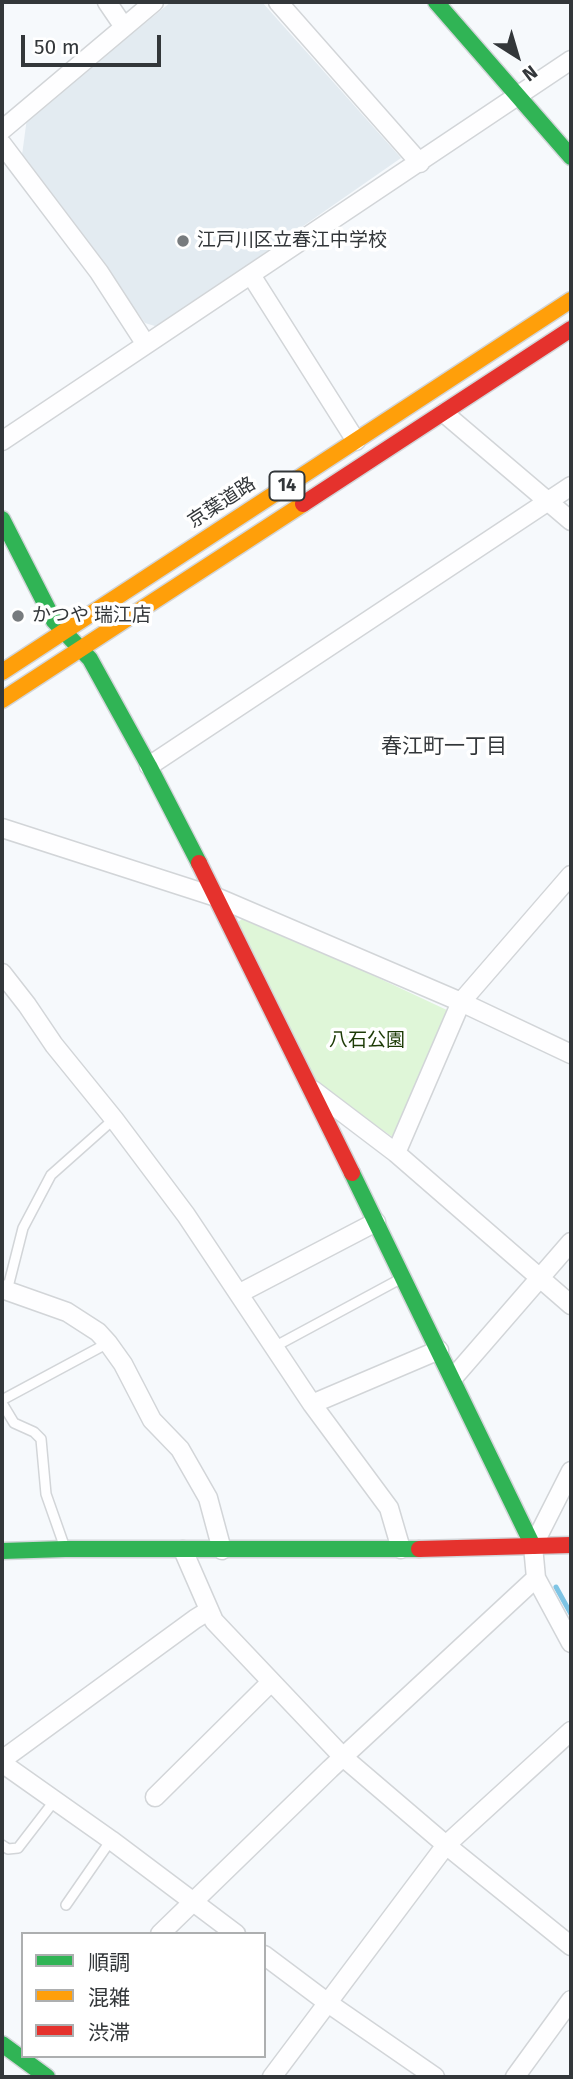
<!DOCTYPE html>
<html>
<head>
<meta charset="utf-8">
<style>
	body { margin:0 }
	#map { position:relative; width:573px; height:2079px; overflow:hidden; background:#f6f9fc; font-family:"Fira Sans","Noto Sans JP",sans-serif }
	canvas { display:block }
	.frame { position:absolute; inset:0; border:4px solid #33373a; pointer-events:none }
	.legend { position:absolute; left:21px; top:1932px; width:245px; height:126px; box-sizing:border-box; background:#fff; border:2px solid #adafb0; margin:0; padding:9px 12px; list-style:none; font-size:21px; color:#33373a }
	.legend li { display:flex; align-items:center; gap:14px; height:35px }
	.legend b { width:35px; border:2px solid #adafb0 }
	.north { position:absolute; left:482px; top:21px; width:70px; height:70px; -webkit-text-stroke:5px #fff; paint-order:stroke; rotate:143deg; font-size:19px; font-weight:700; line-height:28px; text-align:center; color:#33373a }
	.north::after { content:''; display:block; margin:auto; width:24px; height:32px; background:#33373a; clip-path:polygon(50% 0,100% 100%,50% 72%,0 100%) }
	.scale { position:absolute; left:21px; top:35px; width:140px; height:32px; box-sizing:border-box; border:4px solid #33373a; border-top:0; padding-left:9px; font-size:21px; line-height:24px; white-space:nowrap; color:#33373a; -webkit-text-stroke:5px #fff; paint-order:stroke }
</style>
</head>
<body>
<div id="map">
<canvas width="573" height="2079"></canvas>
<div class="frame"></div>
<ul class="legend">
<li><b style="height:9px;background:#30b455"></b>順調</li>
<li><b style="height:9px;background:#ff9f0a"></b>混雑</li>
<li><b style="height:9px;background:#e5322d"></b>渋滞</li>
</ul>
<div class="north">N</div>
<div class="scale">50 m</div>
</div>
<script>
const ctx = document.querySelector('canvas').getContext('2d');
ctx.lineJoin = 'round';
function fillPath(path, color) {
  ctx.fillStyle = color;
  ctx.fill(path, 'evenodd');
}
function strokePath(path, color, width, dash) {
  ctx.strokeStyle = color;
  ctx.lineWidth = width;
  ctx.lineCap = dash ? 'butt' : 'round';
  ctx.setLineDash(dash || []);
  ctx.stroke(path);
}
function write(font, color, halo, rows, align = 'center') {
  ctx.font = font + ' "Fira Sans","Noto Sans JP",sans-serif';
  ctx.lineWidth = 7;
  ctx.setLineDash([]);
  ctx.textBaseline = 'middle';
  ctx.strokeStyle = halo;
  ctx.fillStyle = color;
  for (const [text, x, y, turn = 0] of rows) {
    ctx.save();
    ctx.translate(x, y);
    ctx.rotate((+turn || 0) * Math.PI / 180);
    ctx.textAlign = isNaN(turn) ? turn : align;
    if (halo) ctx.strokeText(text, 0, 0);
    ctx.fillText(text, 0, 0);
    ctx.restore();
  }
}
const built = new Path2D(`
	M171 2H262L401 158 158 327 145 323 22 155 27 118Z`);
const green = new Path2D(`
	M246 916 449 1011 394 1138 318 1085 238 922Z`);
const stream = new Path2D(`
	M556 1587 571 1614`);
const lane = new Path2D(`
	M7 1291 23 1228 51 1175 114 1119
	M274 1347 402 1278
	M2 1400 108 1343
	M2 1403 14 1423 34 1432 41 1439 46 1494 65 1548
	M2 1845 8 1849 18 1848 55 1800
	M66 1905 111 1840`);
const street = new Path2D(`
	M107 2 124 27
	M278 2 420 163
	M2 130 154 2
	M2 144 99 272 145 343
	M251 275 356 441
	M444 413 571 521
	M2 441 571 60
	M149 766 571 486
	M2 828 216 897 461 1002 571 1054
	M2 973 27 1005 54 1045 114 1119 186 1215 312 1404 389 1508 401 1549
	M313 1090 396 1153 571 1305
	M396 1153 461 1002 571 875
	M2 1289 67 1312 98 1332 108 1343 123 1364 152 1420 180 1449 208 1498 222 1550
	M240 1293 376 1222
	M453 1378 571 1242
	M312 1404 439 1350
	M571 1471 533 1546 536 1578 571 1643
	M183 1550 214 1621 343 1757 446 1845 571 1946
	M2 1760 195 1619 208 1611
	M2 1763 111 1840 236 1934
	M155 1797 271 1682
	M160 1934 330 1769 536 1578
	M264 1955 328 2003 435 2077
	M272 2077 446 1845 571 1731
	M515 2077 571 2000`);
const fast = new Path2D(`
	M436 2 571 157
	M2 519 54 621 90 659 149 766 199 863
	M352 1173 533 1546
	M2 1551 65 1549H419
	M2 2044 47 2077`);
const slow = new Path2D(`
	M2 672 571 300
	M2 700 303 504`);
const jam = new Path2D(`
	M303 504 571 329
	M199 863 352 1173
	M419 1549 571 1545`);
const markers = [
	[183,241,7,"#777b7e"],
	[18,616,7,"#777b7e"]
];
const shields = [
	[287,486,35]
];
const shieldNames = [
	["14",287,486]
];
const poiNames = [
	["江戸川区立春江中学校",197,241],
	["かつや 瑞江店",32,616]
];
const streetNames = [
	["京葉道路",222,503,-33]
];
const parkNames = [
	["八石公園",367,1041]
];
const neighbourhoodNames = [
	["春江町一丁目",444,747]
];
fillPath(built, '#e3ebf1');
fillPath(green, '#dff6d8');
strokePath(stream, '#7ec4e4', 5);
strokePath(lane, '#d2d5d8', 12);
strokePath(street, '#d2d5d8', 21);
strokePath(fast, '#d2d5d8', 19);
strokePath(slow, '#d2d5d8', 19);
strokePath(jam, '#d2d5d8', 19);
strokePath(lane, '#fefeff', 9);
strokePath(street, '#fefeff', 18);
strokePath(fast, '#30b455', 16);
strokePath(slow, '#ff9f0a', 16);
strokePath(jam, '#e5322d', 16);
for (const [x, y, r, color] of markers) {
  const dot = new Path2D();
  dot.arc(x, y, r, 0, 2 * Math.PI);
  ctx.fillStyle = color;
  ctx.fill(dot);
  strokePath(dot, '#fff', 2.5);
}
for (const [x, y, w] of shields) {
  const box = new Path2D();
  box.roundRect(x - w / 2, y - 14.5, w, 29, 5);
  ctx.fillStyle = '#fff';
  ctx.fill(box);
  strokePath(box, '#33373a', 2);
}
write('bold 18px', '#33373a', null, shieldNames);
write('19px', '#33373a', '#fff', poiNames, 'left');
write('19px', '#33373a', '#fff', streetNames);
write('19px', '#1c3a05', '#fff', parkNames);
write('21px', '#33373a', '#fff', neighbourhoodNames);
</script>
</body>
</html>
